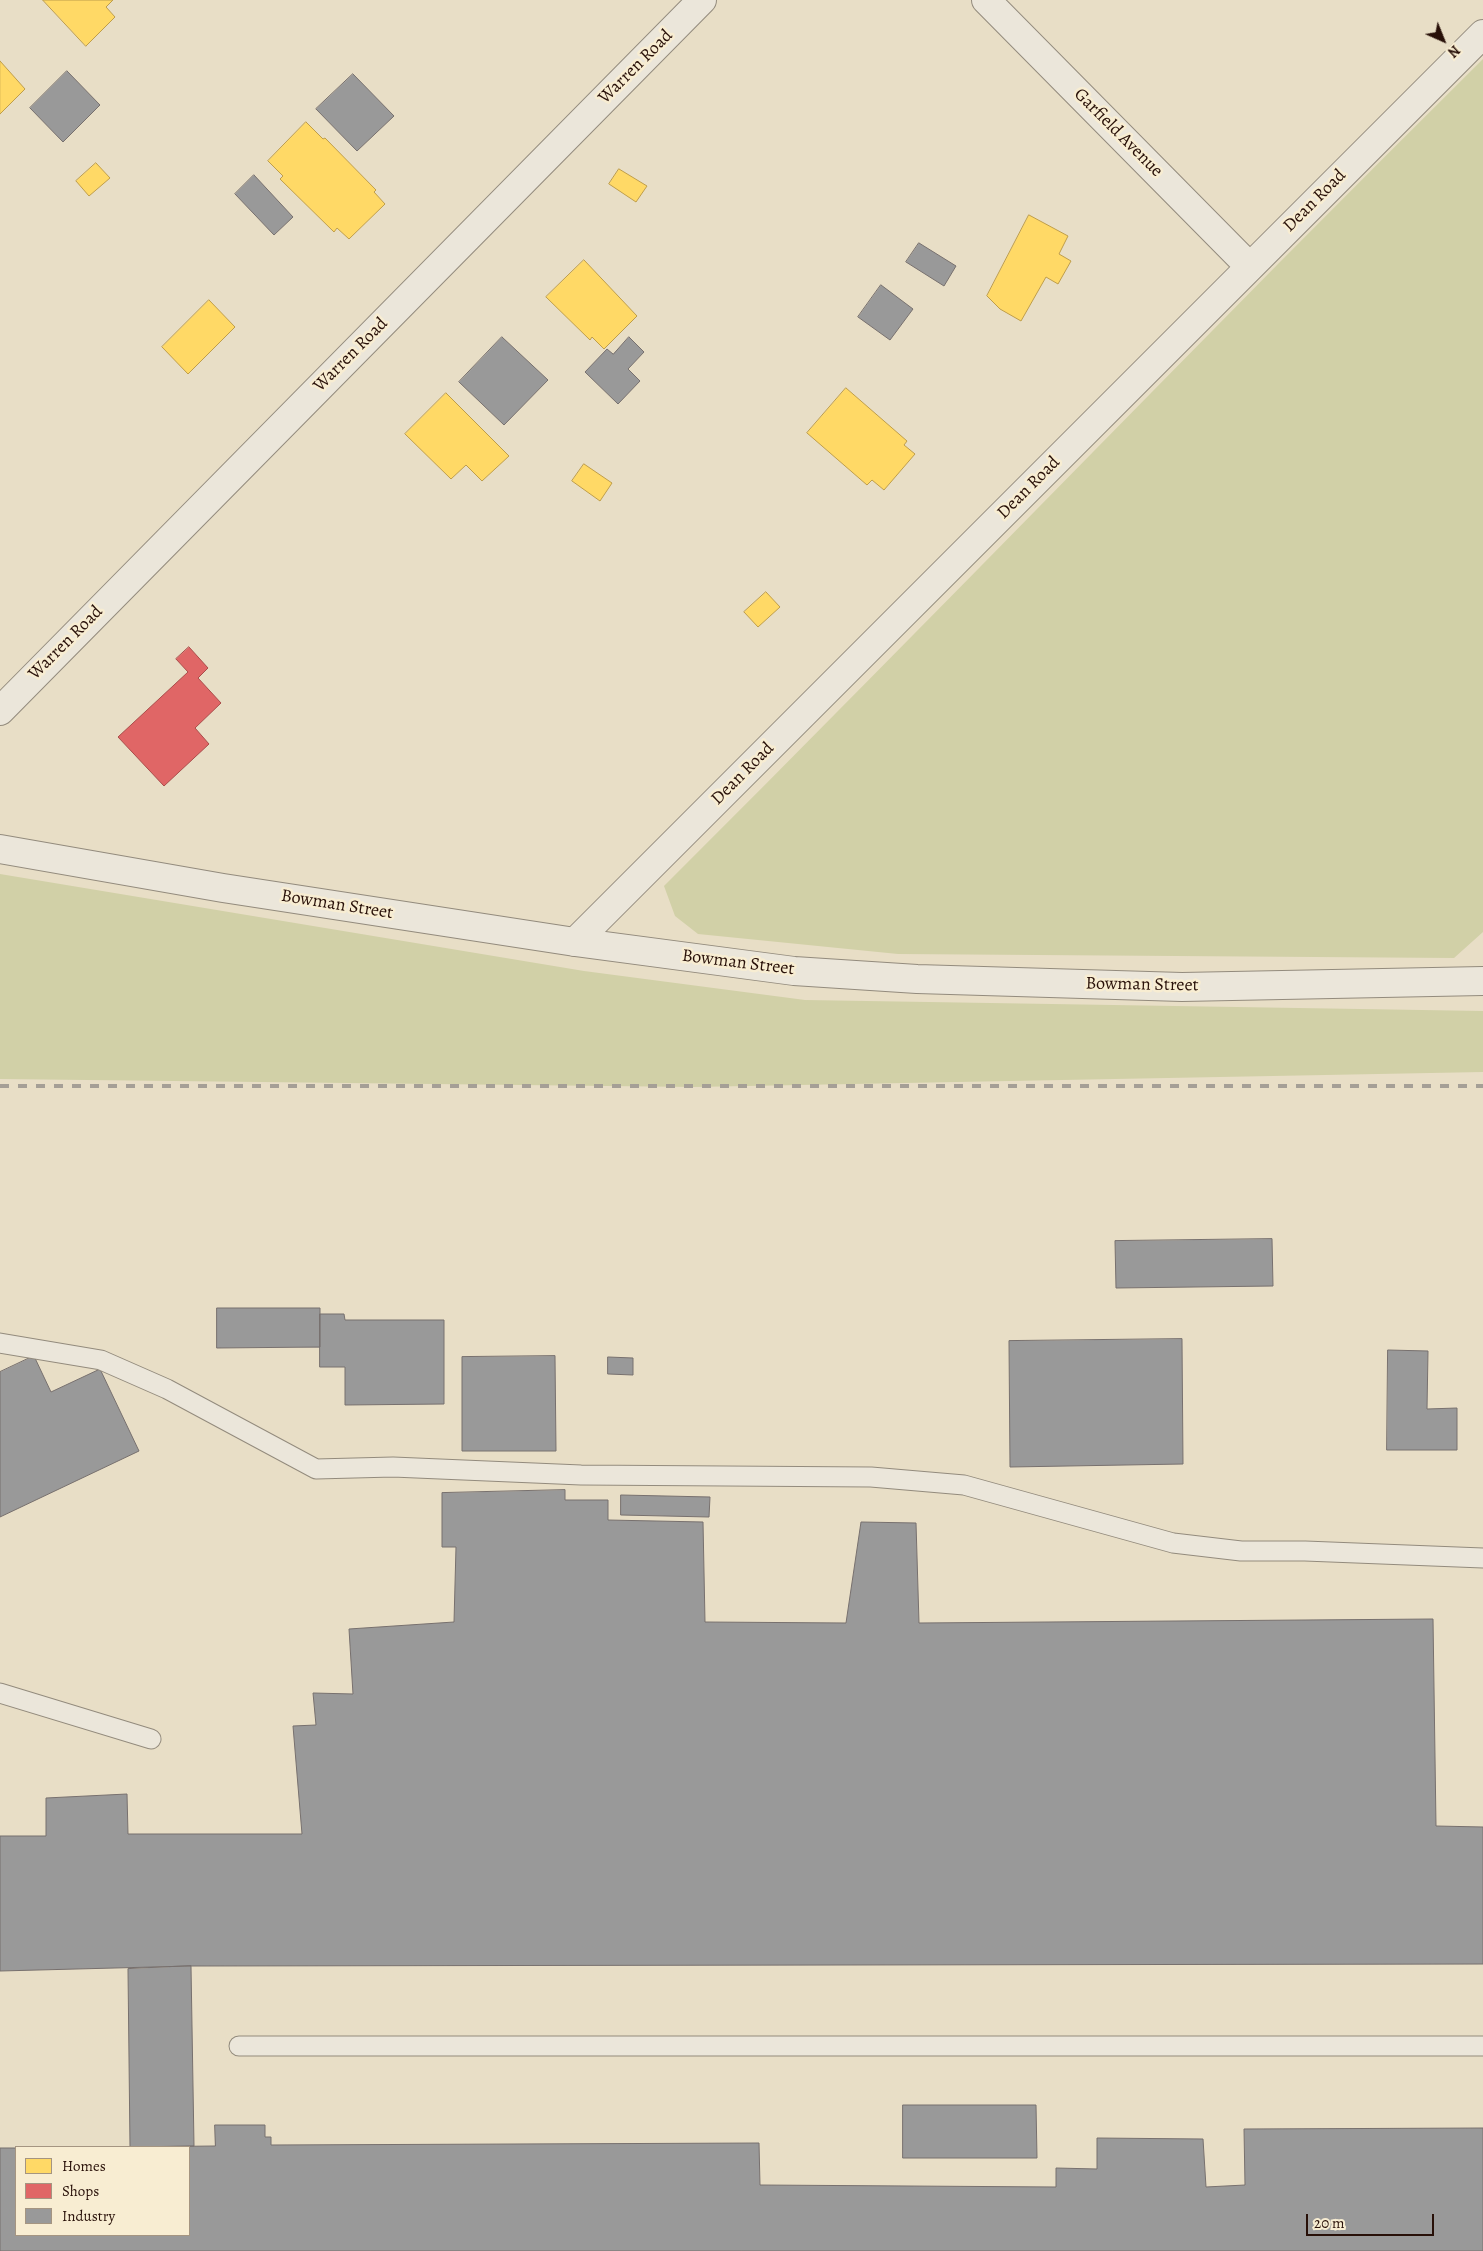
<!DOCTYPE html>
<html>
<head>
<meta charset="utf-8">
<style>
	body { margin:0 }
	#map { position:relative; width:1483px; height:2251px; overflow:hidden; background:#e8dec6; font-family:Alegreya,serif }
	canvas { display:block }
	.legend { position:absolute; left:15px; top:2146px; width:175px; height:90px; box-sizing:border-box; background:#f8edd2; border:1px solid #a59581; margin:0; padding:6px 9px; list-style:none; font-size:15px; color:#281008 }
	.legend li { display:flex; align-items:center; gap:10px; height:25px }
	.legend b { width:25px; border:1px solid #a59581 }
	.north { position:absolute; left:1418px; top:15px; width:50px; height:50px; -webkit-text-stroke:4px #f8edd2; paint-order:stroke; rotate:136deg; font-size:14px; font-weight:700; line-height:20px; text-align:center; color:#281008 }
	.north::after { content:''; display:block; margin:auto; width:18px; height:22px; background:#281008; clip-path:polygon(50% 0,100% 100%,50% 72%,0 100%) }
	.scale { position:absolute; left:1306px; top:2214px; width:128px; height:22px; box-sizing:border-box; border:2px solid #281008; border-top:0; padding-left:6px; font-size:15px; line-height:18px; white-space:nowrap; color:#281008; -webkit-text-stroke:4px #f8edd2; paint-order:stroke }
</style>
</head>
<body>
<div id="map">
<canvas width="1483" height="2251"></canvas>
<ul class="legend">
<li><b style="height:14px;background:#ffd966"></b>Homes</li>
<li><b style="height:14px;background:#e06666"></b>Shops</li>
<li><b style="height:14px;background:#999"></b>Industry</li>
</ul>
<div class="north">N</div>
<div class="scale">20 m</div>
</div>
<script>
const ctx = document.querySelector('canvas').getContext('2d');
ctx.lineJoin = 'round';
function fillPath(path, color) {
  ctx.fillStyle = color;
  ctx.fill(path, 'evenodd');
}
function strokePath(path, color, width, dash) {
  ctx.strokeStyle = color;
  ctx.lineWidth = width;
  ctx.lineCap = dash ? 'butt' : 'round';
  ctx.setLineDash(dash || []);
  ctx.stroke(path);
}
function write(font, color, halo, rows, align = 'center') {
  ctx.font = font + ' Alegreya,serif';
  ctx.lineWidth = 5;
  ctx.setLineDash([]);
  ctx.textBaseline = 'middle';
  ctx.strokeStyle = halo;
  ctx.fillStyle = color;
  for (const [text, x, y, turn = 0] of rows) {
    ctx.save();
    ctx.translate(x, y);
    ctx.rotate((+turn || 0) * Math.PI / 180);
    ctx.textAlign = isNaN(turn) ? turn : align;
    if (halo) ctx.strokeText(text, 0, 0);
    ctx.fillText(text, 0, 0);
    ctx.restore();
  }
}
const green = new Path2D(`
	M1483 59V932L1454 958 898 954 698 934 675 916 664 886C939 612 1207 332 1483 59Z
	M0 874 584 971 805 1000 1483 1011V1072L694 1087 0 1079Z`);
const homes = new Path2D(`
	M43 0H113L106 7 115 17 86 46Z
	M0 61 25 89 0 114Z
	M306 122 323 139 325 138 376 190 374 192 385 204 349 239 337 228 334 232 280 179 283 176 268 161Z
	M96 163 110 178 89 196 76 181Z
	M619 169 647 186 636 202 609 184Z
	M1029 215 1068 236 1059 254 1071 261 1058 284 1046 277 1021 321 1000 309 987 296Z
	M584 260 637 316 604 349 592 337 590 340 546 297Z
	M209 300 235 327 188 374 162 347Z
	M846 388 907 441 904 445 915 454 884 490 872 480 867 485 807 433Z
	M446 393 509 456 482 481 466 465 451 479 405 434Z
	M584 464 612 483 600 501 572 481Z
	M766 592 780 607 758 627 744 612Z`);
const shops = new Path2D(`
	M189 647 208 668 198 678 221 703 195 728 209 744 164 786 118 737 188 672 176 659Z`);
const industry = new Path2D(`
	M67 71 100 105 63 142 30 108Z
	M353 74 394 116 357 151 316 109Z
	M254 175 293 217 274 235 235 194Z
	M919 243 956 266 944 286 906 262Z
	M881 285 913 309 890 340 858 317Z
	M502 337 548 380 504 425 459 382Z
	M629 337 644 352 628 369 640 381 618 404 585 372 607 349 613 354Z
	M1272 1239 1273 1286 1116 1288 1115 1241Z
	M217 1308H320V1347L217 1348Z
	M320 1314H344L345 1320H444V1404L345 1405V1367H320Z
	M1182 1339 1183 1464 1010 1467 1009 1341Z
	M1388 1350 1428 1351 1427 1409 1457 1408V1450H1387Z
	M34 1356 51 1392 100 1369 139 1451 0 1517V1372Z
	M555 1356 556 1451H462V1357Z
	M608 1357 633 1358V1375L608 1374Z
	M565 1490V1500H608V1520L703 1522 705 1622 846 1623 861 1522 916 1523 919 1623 1433 1619 1436 1826 1483 1827V1964L191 1966 0 1971V1836H46V1798L127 1794 128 1834H302L293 1726 316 1725 313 1693 353 1694 349 1629 454 1622 456 1547H442V1493Z
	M621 1495 710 1497 709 1517 621 1515Z
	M191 1966 194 2146 130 2147 128 1969Z
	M903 2105H1036L1037 2158H903Z
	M215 2125H265V2137H271V2145L759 2143 760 2185 1056 2187V2168L1097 2169V2138L1203 2139 1206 2187 1245 2185 1244 2129 1483 2128V2251H0V2148H16V2235H189V2147H123L215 2146Z`);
const service = new Path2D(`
	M0 1343 101 1360 167 1389 316 1469 393 1467 581 1475 871 1477 964 1485 1173 1543 1241 1551H1305L1483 1558
	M0 1693 151 1739
	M239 2046H1483`);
const minor = new Path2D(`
	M986 0 1250 267
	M0 711 702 0
	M575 942 1483 34`);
const tertiary = new Path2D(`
	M0 849 223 888 575 942 794 971 917 979 1182 987 1483 981`);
const rail = new Path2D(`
	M0 1086H1483`);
const streetNames = [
	["Warren Road",636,67,-45],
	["Garfield Avenue",1118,133,45],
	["Dean Road",1315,201,-45],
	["Warren Road",351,355,-45],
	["Dean Road",1029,488,-45],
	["Warren Road",66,643,-45],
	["Dean Road",743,774,-45],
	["Bowman Street",337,905,9],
	["Bowman Street",738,963,7],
	["Bowman Street",1142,985,1]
];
fillPath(green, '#d1d0a7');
fillPath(homes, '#ffd966');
strokePath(homes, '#be9d4a', 1);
fillPath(shops, '#e06666');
strokePath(shops, '#a94c4a', 1);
fillPath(industry, '#999');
strokePath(industry, '#77706e', 1);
strokePath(service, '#938b7d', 21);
strokePath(minor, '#938b7d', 30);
strokePath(tertiary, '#938b7d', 30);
strokePath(service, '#ebe6da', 19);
strokePath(minor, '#ebe6da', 28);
strokePath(tertiary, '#ebe6da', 28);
strokePath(rail, '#a59f96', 4, [9, 9]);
write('18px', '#281008', '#f8edd2', streetNames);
</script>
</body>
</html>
